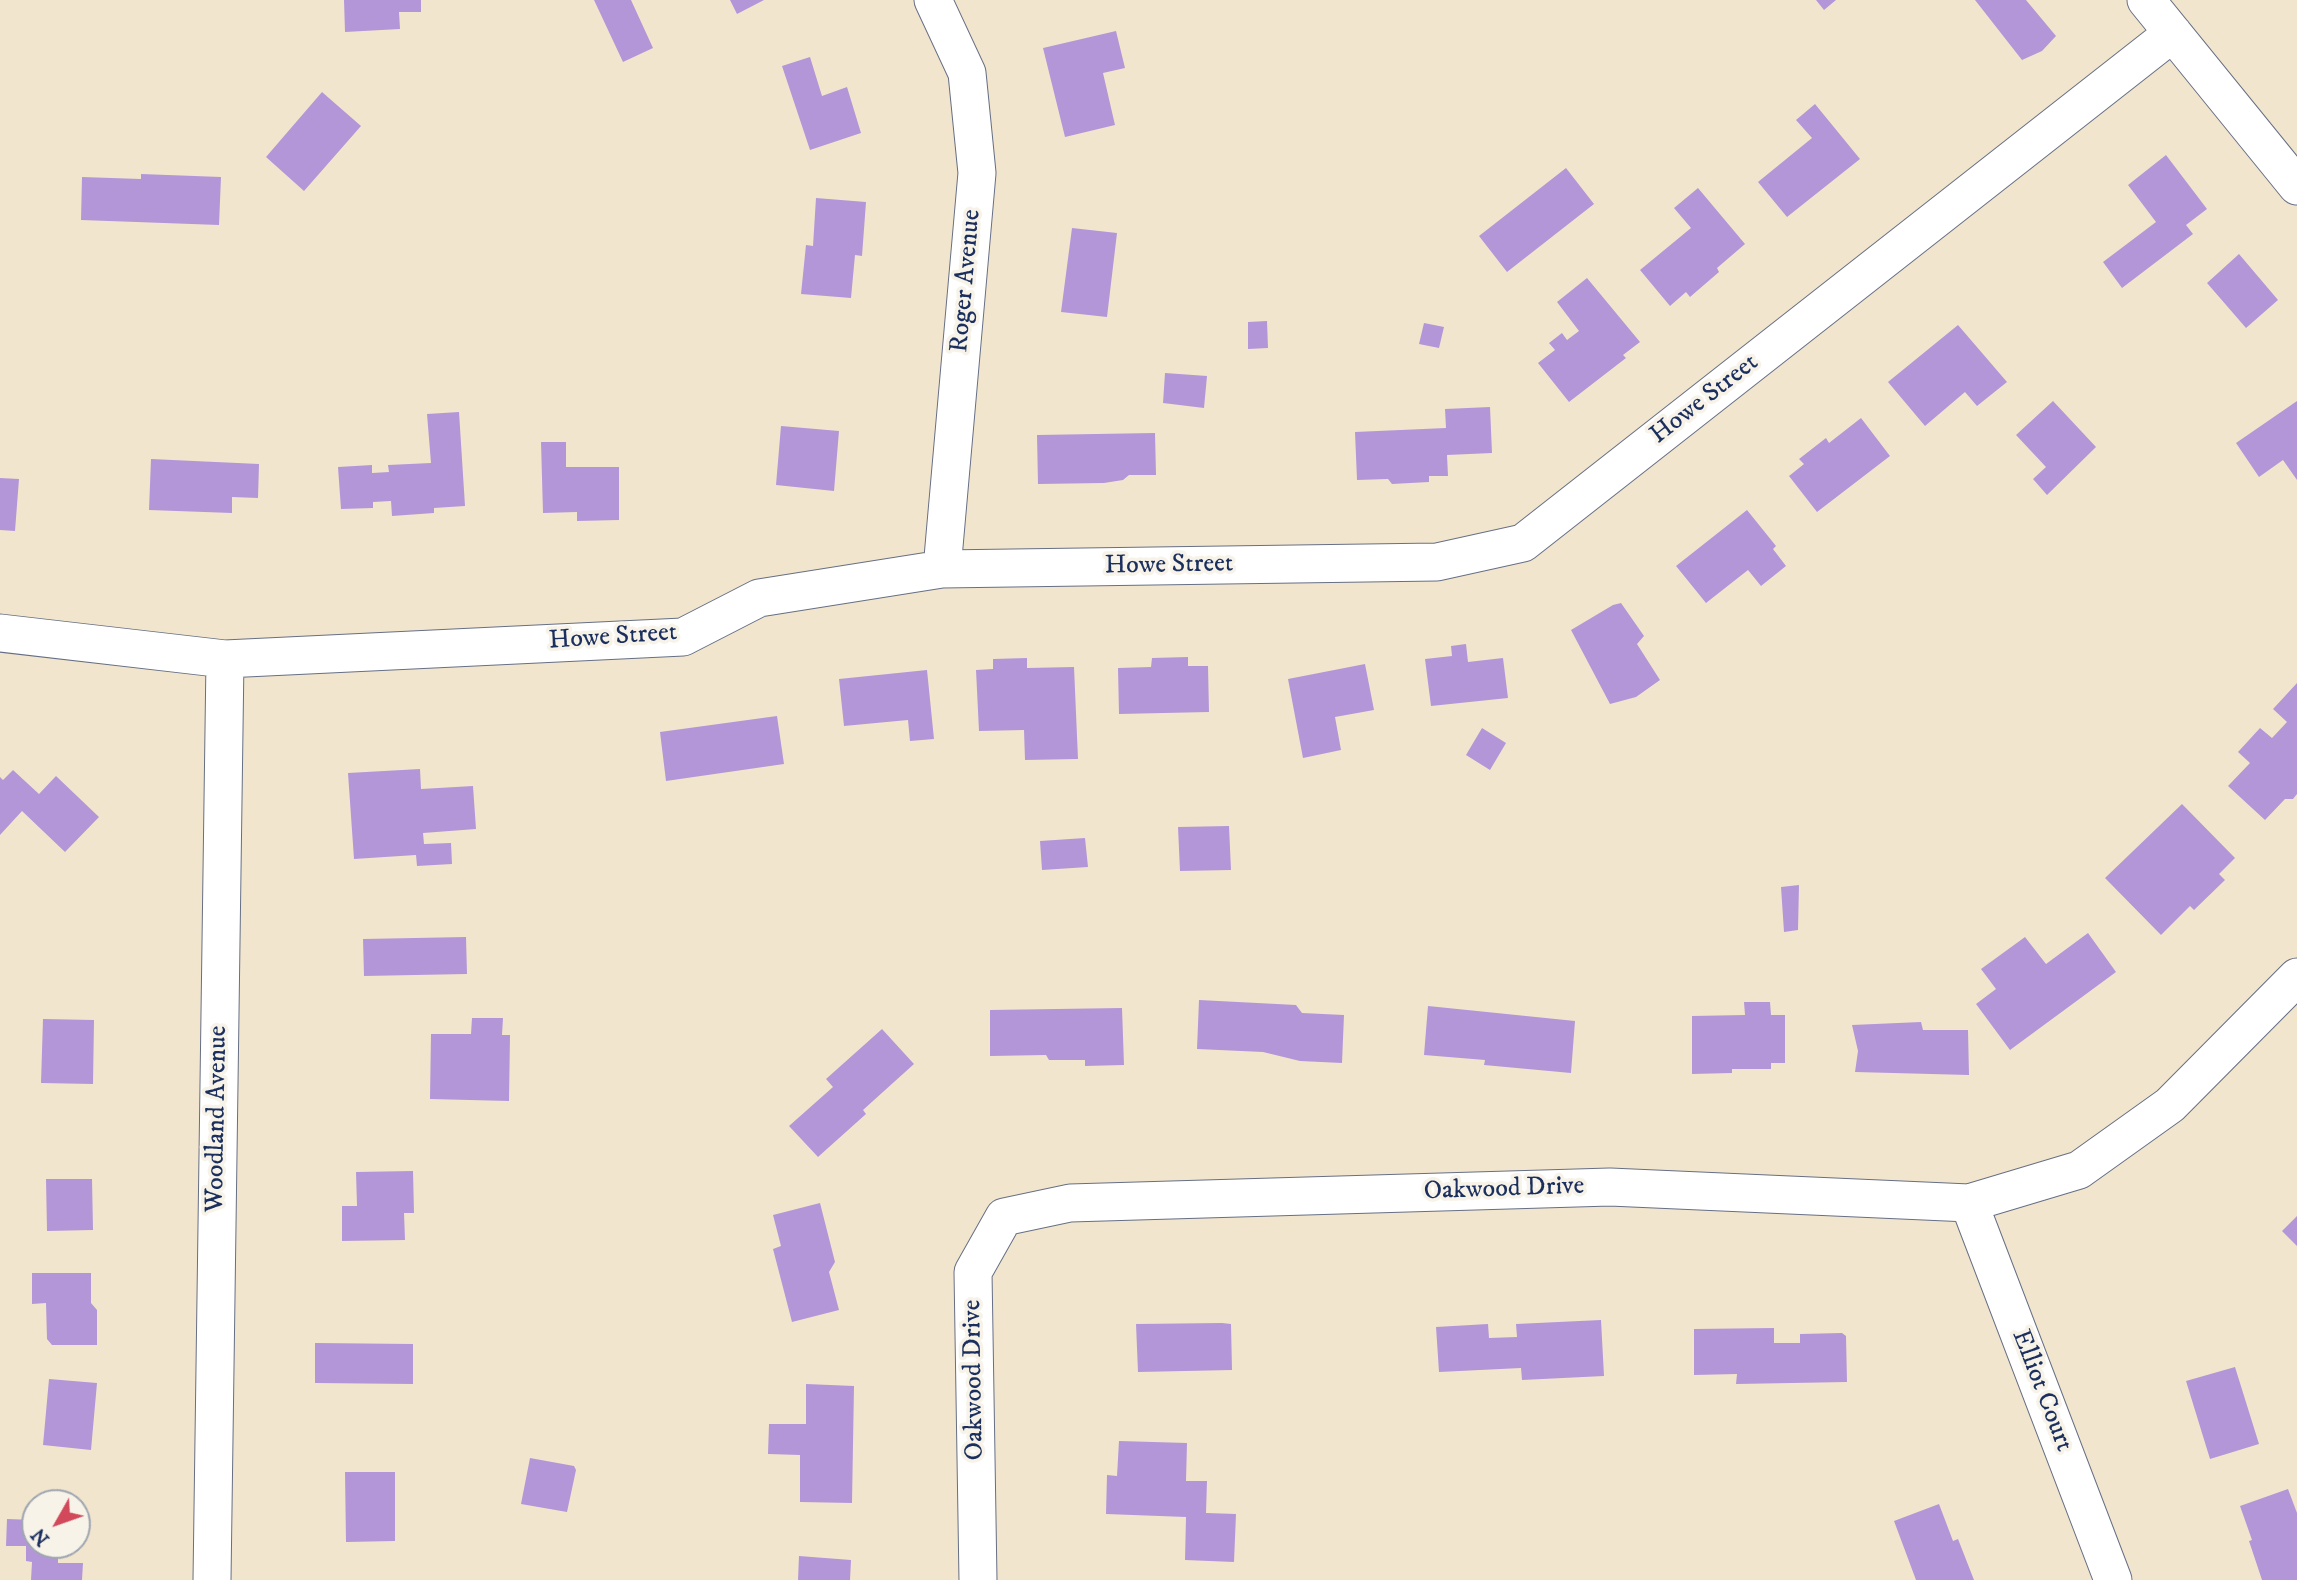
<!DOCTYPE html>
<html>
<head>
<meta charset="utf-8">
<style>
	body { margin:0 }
	#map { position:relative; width:2297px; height:1580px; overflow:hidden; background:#f2e5cd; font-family:"IM FELL DW Pica",serif }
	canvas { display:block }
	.north { position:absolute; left:21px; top:1489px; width:70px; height:70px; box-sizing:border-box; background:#f7f3e8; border:2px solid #9fa5b1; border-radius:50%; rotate:230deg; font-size:19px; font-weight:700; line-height:28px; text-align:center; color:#1b2f5e }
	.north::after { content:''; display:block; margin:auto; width:24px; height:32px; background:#d1495b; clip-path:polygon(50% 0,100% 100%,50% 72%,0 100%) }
</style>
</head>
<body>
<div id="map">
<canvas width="2297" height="1580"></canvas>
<div class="north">N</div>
</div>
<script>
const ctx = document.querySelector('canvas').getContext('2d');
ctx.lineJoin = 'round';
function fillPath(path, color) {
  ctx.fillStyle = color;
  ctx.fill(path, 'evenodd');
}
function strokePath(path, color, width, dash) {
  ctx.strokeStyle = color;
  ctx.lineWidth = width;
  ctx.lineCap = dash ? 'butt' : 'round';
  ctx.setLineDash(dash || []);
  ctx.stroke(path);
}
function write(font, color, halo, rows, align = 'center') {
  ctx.font = font + ' "IM FELL DW Pica",serif';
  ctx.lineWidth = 7;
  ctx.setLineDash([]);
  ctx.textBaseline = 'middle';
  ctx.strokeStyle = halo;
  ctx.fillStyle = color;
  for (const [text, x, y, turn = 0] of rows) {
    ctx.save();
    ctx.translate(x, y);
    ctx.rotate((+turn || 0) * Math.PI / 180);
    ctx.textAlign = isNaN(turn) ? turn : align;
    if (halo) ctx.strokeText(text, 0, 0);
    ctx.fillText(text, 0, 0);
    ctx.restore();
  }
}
const building = new Path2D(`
	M344 0H421V12H399L400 29 345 32Z
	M594 0H631L653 48 623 62Z
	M730 0H764L737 14Z
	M1816 0H1836L1824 10Z
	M1975 0H2026L2056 36 2042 51 2022 60Z
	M1116 31 1125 68 1103 73 1115 125 1065 137 1043 48Z
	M810 57 822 96 847 87 861 133 810 150 782 66Z
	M322 92 361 126 304 191 266 157Z
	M1815 104 1860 159 1787 217 1758 182 1812 138 1796 120Z
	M2166 155 2207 209 2186 225 2193 234 2122 288 2103 262 2156 222 2128 185Z
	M1566 168 1594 204 1507 272 1479 236Z
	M141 174 221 177 219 225 81 220 82 177 141 179Z
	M1698 188 1745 244 1717 268 1719 272 1690 297 1686 292 1670 306 1640 270 1691 228 1674 208Z
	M816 198 866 202 862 256 855 255 851 298 801 294 806 245 813 246Z
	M1072 228 1117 233 1107 317 1061 312Z
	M2239 254 2278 300 2246 328 2207 283Z
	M1587 278 1640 342 1623 355 1626 358 1569 402 1538 363 1555 350 1549 343 1562 333 1567 340 1579 331 1557 302Z
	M1267 321 1268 348 1248 349V322Z
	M1424 323 1444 327 1439 348 1419 344Z
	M1958 325 2007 382 1977 406 1965 392 1925 426 1888 382Z
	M1165 373 1207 376 1204 408 1163 403Z
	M2053 401 2096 447 2047 495 2033 479 2046 467 2016 435Z
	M2297 401V480L2283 460 2259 477 2236 443Z
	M1490 407 1492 453 1447 455 1448 476H1429V482L1392 484 1388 479 1357 480 1355 432 1446 428 1445 409Z
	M459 412 465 506 434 508V513L392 516 391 501 373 502V508L341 509 338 467 372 465V473L389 472 388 465 431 463 427 414Z
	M1861 418 1890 456 1817 512 1789 476 1804 464 1799 459 1826 438 1829 443Z
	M781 426 839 431 834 491 776 485Z
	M1155 433 1156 475H1129L1123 480 1104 483 1038 484 1037 435Z
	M541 442H566V467H619V520L577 521V512L543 513Z
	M151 459 259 464 258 498 232 497V513L149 510Z
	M0 478 19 479 15 531 0 530Z
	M1747 510 1776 546 1773 549 1786 566 1761 586 1748 570 1706 603 1676 566Z
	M1621 603 1644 636 1637 644 1660 680 1636 697 1610 704 1571 630 1613 605Z
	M1466 644 1468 662 1503 658 1508 698 1431 706 1425 659 1452 656 1451 646Z
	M1188 657V666H1208L1209 712 1119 714 1118 668 1151 667 1152 658Z
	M1027 658V668L1074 667 1078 759 1025 760 1024 730 979 731 976 670 993 669V659Z
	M1365 664 1374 710 1335 717 1341 750 1303 758 1288 679Z
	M927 670 934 739 910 741 908 720 844 726 839 679Z
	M2297 683V794L2293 799H2285L2265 820 2228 786 2250 763 2238 752 2260 728 2272 738 2287 722 2273 709Z
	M777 716 784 764 666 781 660 732Z
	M1482 728 1506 743 1490 770 1466 755Z
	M420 769 421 789 473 786 476 829 423 833 424 844 451 843 452 864 417 866 416 855 354 859 348 773Z
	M13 770 39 794 56 776 99 817 65 852 22 811 0 835V777L3 780Z
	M2182 804 2235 858 2219 874 2225 880 2194 910 2190 906 2161 935 2105 878Z
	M1229 826 1231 870 1180 871 1178 827Z
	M1085 838 1088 867 1042 870 1040 841Z
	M1799 885 1798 930 1784 932 1781 887Z
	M2088 933 2116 972 2010 1050 1976 1004 1996 989 1981 969 2025 937 2046 964Z
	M466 937 467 974 364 976 363 939Z
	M1199 1000 1296 1005 1302 1013 1344 1015 1342 1063 1300 1061 1263 1052 1197 1049Z
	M1744 1002H1770L1771 1015H1785V1063H1771V1069H1732V1073L1692 1074V1016L1745 1015Z
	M1428 1006 1575 1021 1571 1073 1484 1065 1485 1060 1424 1055Z
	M1122 1008 1124 1065 1085 1066V1060H1049L1046 1055 990 1056V1010Z
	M472 1018H503L502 1035H510L509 1101 430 1099 431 1034H471Z
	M43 1019 94 1020 93 1084 41 1083Z
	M1921 1022 1923 1030H1968L1969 1075 1855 1072 1858 1051 1852 1025Z
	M882 1029 914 1064 863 1110 866 1114 818 1157 789 1126 833 1087 826 1079Z
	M413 1171 414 1213H404L405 1240 342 1241V1206H357L356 1172Z
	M46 1179H92L93 1230 47 1231Z
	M820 1203 835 1262 829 1272 839 1310 792 1322 773 1249 781 1246 773 1215Z
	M2297 1216V1246L2282 1231Z
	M32 1273H91V1303L97 1310V1345H52L47 1339 46 1303 32 1304Z
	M1601 1320 1604 1376 1522 1380 1521 1368 1439 1372 1436 1327 1488 1324 1489 1338 1517 1337 1516 1324Z
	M1222 1323 1231 1324 1232 1370 1138 1372 1136 1324Z
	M1774 1328V1343H1800V1334L1842 1333 1846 1336 1847 1382 1736 1384 1737 1374 1694 1375V1329Z
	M315 1343 413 1344V1384L315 1383Z
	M2235 1367 2259 1444 2210 1459 2186 1381Z
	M49 1379 97 1383 91 1450 43 1445Z
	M806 1384 854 1386 852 1503 800 1502V1455L768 1454 769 1424H806Z
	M1119 1441 1187 1443 1186 1481H1207L1206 1513 1236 1514 1234 1562 1185 1560 1186 1517 1106 1514 1107 1475 1117 1476Z
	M530 1458 574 1466 576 1470 567 1512 521 1504Z
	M345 1472H395V1541L346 1542Z
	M2288 1489 2297 1513V1580H2262L2249 1541 2252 1540 2240 1506Z
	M1939 1504 1953 1541 1958 1539 1974 1580H1916L1894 1521Z
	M7 1519 35 1520V1545H58V1563H83L82 1580H31L32 1562 26 1561V1546H6Z
	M799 1556 851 1560 850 1580H798Z`);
const minor = new Path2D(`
	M933 0 967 73 977 173 942 569
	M2146 0 2297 186
	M0 633 225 659 683 637 759 598 942 569 1437 562 1523 543 2173 33
	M1969 1203 2113 1580
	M212 1580 225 659
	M978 1580 973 1272 1004 1217 1070 1203 1610 1187 1969 1203 2079 1170 2170 1105 2297 977`);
const streetNames = [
	["Roger Avenue",967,281,-85],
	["Howe Street",1705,400,-38],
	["Howe Street",1169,566,-1],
	["Howe Street",613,638,-4],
	["Woodland Avenue",218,1119,-89],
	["Oakwood Drive",1504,1190,-2],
	["Oakwood Drive",975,1380,-91],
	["Elliot Court",2041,1391,69]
];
fillPath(building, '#b396d8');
strokePath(minor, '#666f85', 39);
strokePath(minor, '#fff', 37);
write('26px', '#1b2f5e', '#f7f3e8', streetNames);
</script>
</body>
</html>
